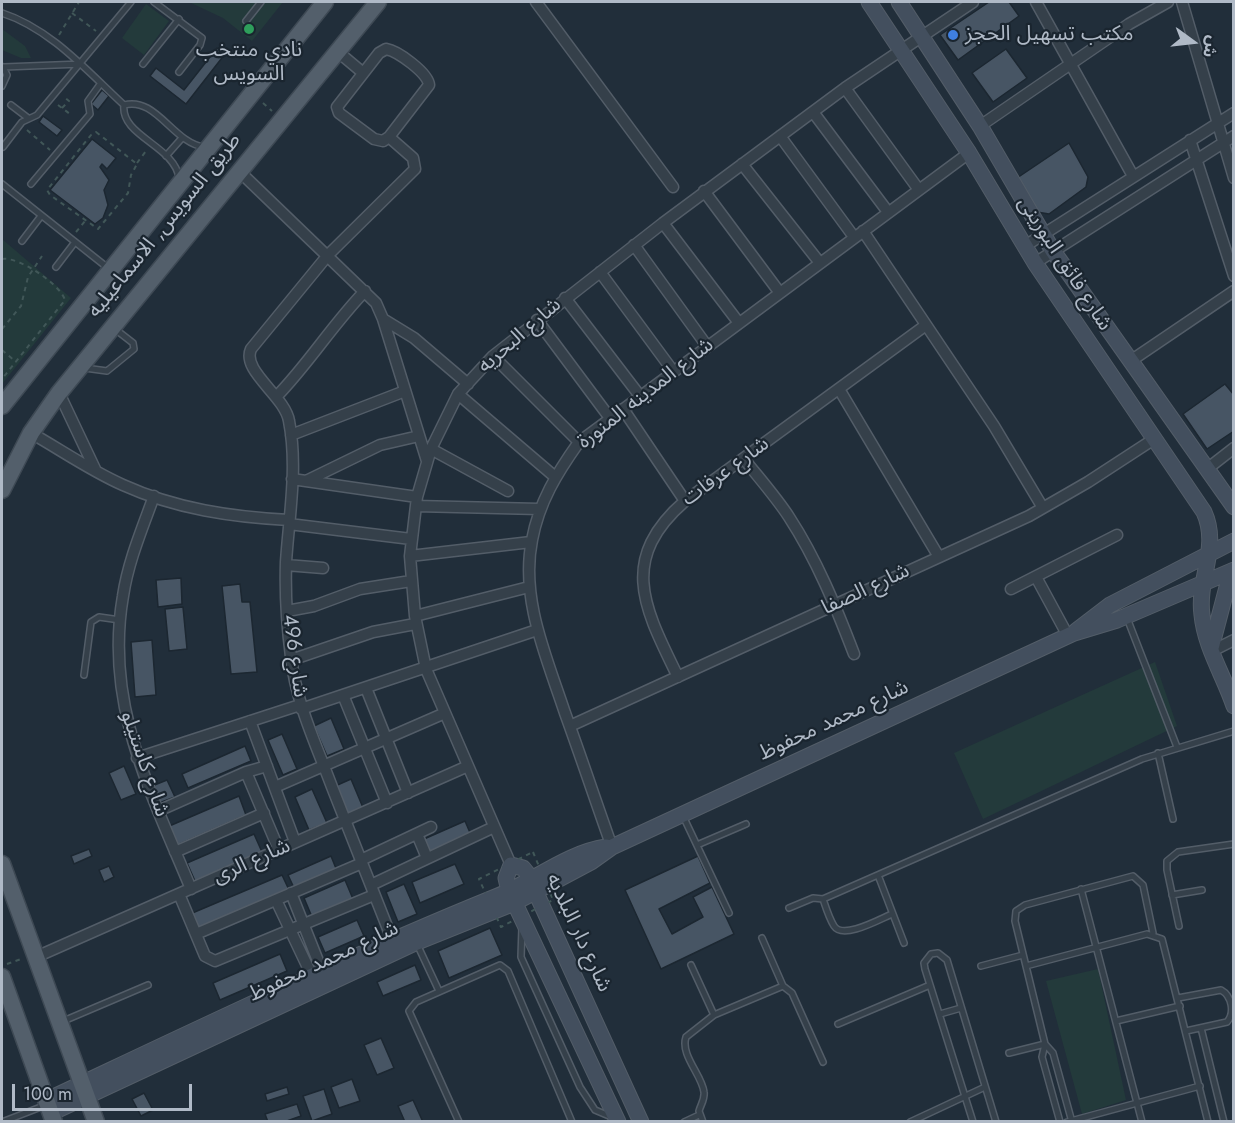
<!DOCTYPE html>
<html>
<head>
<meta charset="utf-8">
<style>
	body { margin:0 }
	#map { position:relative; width:1235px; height:1123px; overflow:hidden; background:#212e3a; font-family:Jost,"Noto Sans Arabic",sans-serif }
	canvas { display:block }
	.frame { position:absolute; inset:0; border:3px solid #b0bac7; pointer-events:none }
	.north { position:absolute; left:1163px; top:12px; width:60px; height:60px; -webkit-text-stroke:4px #1a252f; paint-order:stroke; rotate:105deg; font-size:16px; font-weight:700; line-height:24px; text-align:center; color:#b0bac7 }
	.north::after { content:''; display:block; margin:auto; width:21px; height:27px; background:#b0bac7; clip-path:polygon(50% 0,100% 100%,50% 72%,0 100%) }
	.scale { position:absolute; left:12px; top:1084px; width:180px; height:27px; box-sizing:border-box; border:3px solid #b0bac7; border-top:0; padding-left:8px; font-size:18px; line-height:21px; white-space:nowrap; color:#b0bac7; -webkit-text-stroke:4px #1a252f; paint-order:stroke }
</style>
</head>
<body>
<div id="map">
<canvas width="1235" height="1123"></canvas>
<div class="frame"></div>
<div class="north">ش</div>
<div class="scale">100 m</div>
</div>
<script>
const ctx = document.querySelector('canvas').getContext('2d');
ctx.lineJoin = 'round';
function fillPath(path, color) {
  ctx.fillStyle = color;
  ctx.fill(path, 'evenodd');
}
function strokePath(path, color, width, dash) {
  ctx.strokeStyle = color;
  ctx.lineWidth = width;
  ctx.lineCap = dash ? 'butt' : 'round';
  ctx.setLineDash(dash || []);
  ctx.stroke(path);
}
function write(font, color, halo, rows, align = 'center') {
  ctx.font = font + ' Jost,"Noto Sans Arabic",sans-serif';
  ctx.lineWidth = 4.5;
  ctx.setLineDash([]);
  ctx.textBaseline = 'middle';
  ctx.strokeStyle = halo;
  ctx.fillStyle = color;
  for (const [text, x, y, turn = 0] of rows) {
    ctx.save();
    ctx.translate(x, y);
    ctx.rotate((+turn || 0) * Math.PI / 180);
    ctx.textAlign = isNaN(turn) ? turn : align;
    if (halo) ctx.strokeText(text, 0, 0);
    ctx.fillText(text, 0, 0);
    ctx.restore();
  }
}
const green = new Path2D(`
	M189 2H283L252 41 223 18Z
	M146 4 169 21 144 55 122 38Z
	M2 29 25 46 31 58H21L2 50Z
	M2 239 71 298 2 384Z
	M1155 662 1177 726 983 819 954 753Z
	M1098 969 1126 1100 1082 1114 1046 981Z`);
const building = new Path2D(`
	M989 2H1009L1019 16 958 60 940 35Z
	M217 48 225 54 186 104 150 76 156 68 184 90Z
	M1006 49 1027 78 993 102 972 73Z
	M102 90 109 96 98 110 91 104Z
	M43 116 62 130 57 136 39 122Z
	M92 139 116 158 107 169 102 164 100 167 109 180 104 190 108 205 103 218 95 224 50 190Z
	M1069 143 1088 177 1086 187 1049 214 1037 212 1017 178Z
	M1225 384 1234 395V431L1207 449 1183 414Z
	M181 578 182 604 158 607 156 580Z
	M240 584 242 602H250L257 672 231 674 222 586Z
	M183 607 187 649 169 651 165 609Z
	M152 640 156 695 135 697 131 642Z
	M331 718 344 749 327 756 314 726Z
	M282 734 297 769 283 775 268 740Z
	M245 746 251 761 188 788 182 774Z
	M124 766 136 794 121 800 109 773Z
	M351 779 364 810 346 818 333 787Z
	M167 780 175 797 159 803 152 786Z
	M312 789 327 823 309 830 295 797Z
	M239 796 246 815 175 846 167 827Z
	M465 821 471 835 430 853 424 839Z
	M254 834 262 852 195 881 187 863Z
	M89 849 92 856 74 864 71 856Z
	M331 856 337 871 295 890 288 875Z
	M698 856 710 883 659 909 672 934 703 917 693 897 712 887 734 934 661 969 625 890Z
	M455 864 464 884 420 903 412 882Z
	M109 866 114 877 104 882 99 870Z
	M282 875 290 892 198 932 190 914Z
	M345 880 353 899 312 917 304 898Z
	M404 884 417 914 398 922 386 892Z
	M357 920 364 936 325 953 318 937Z
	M490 928 502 955 449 978 438 951Z
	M280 954 287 971 220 1000 213 983Z
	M415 965 421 980 383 996 377 982Z
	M381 1038 394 1068 377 1075 364 1045Z
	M352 1079 360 1101 339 1108 331 1087Z
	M287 1087 289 1094 267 1101 265 1094Z
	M324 1089 332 1114 312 1121 303 1096Z
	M144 1093 153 1110 141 1116 132 1099Z
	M413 1100 423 1122H405L398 1106Z
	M297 1104 301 1116 284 1122H268L265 1114Z`);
const path = new Path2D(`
	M72 13 96 31
	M59 35 79 2
	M263 103 272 111
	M58 105 70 114
	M62 108 69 101 64 97
	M27 130 50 150
	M96 132 137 164 131 175 128 193 98 229 50 195 47 190 91 135Z
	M137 163 146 151
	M76 232 85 221
	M2 259C18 256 60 284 65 300L2 379
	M2 329 21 306 28 277 42 256
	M2 350 16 362
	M533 852 553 900 501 927 479 879Z
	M7 964 21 959`);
const lane = new Path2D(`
	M154 2 202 38 200 45 179 72
	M2 13C51 29 87 71 124 105
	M246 21 261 2
	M143 64 179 19
	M4 67 81 64
	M2 86 7 75 3 67
	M11 105 28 118
	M3 147 22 122 37 115 131 2
	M166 156 182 138
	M179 178C175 146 120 136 124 105 156 96 173 143 204 147
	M2 184 108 268
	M31 184 90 114 88 101 101 83
	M22 241 41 216
	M56 267 75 242
	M85 368 107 371 134 349 133 343 115 329
	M1127 618 1177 747
	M84 675 91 622 99 617 120 620
	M1158 753 1173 819
	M683 816 729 913
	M697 845 746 824
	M878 875 904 943
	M1081 889 1142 1122
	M1172 895 1202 890
	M823 899C826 908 829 918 834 926 843 940 880 919 892 914
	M789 908 813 898 823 899 1142 759 1234 731
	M1179 926 1167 870V861L1178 852 1234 844
	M522 927 521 957 580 1087 595 1110 614 1118
	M762 938 783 986 792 993 823 1062
	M417 944 439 991
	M691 965 714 1015
	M981 966 1023 955
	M1026 966 1147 934 1162 939 1208 1122
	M1178 998 1221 990C1232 996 1235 1013 1227 1022L1186 1031
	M940 1014 961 1008
	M1116 1021 1180 1006
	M61 1022 148 985
	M838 1024 930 985
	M1201 1028 1224 1122
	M1045 1044 1053 1053 1072 1122
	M1009 1053 1045 1044
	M2 1122 46 1105
	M459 1122 409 1011 416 1002 500 965 508 971 572 1122
	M684 1122 699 1115
	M703 1122 699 1111C701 1104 705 1099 704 1092 702 1075 680 1055 686 1037L714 1015 783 986
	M910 1122 985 1087
	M973 1122 925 969 924 963 931 954 938 953 947 960 996 1122
	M1060 1122 1042 1057 1045 1044 1015 921 1016 911 1025 905 1133 876 1143 885 1153 933
	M1067 1122 1200 1086`);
const street = new Path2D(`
	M536 2 673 187
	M1036 2 1133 176
	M1182 2 1234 178
	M386 49C398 51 428 73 429 85L389 137 383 141 374 139 339 113 337 107 379 53Z
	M337 51 362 72
	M845 88 919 190
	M813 112 888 212
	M980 126 1129 24 1168 2
	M780 136 854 237
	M389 137 413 158 415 169 328 255 251 349C241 371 285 396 289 421 298 467 289 516 286 562 285 593 287 626 291 657 296 703 316 744 332 787 352 837 372 888 392 939
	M1190 140 1234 276
	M742 164 820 263
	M239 171 376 303 383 319 427 461
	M704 191 780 293
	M663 223 739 323
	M863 231 994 426 1043 508
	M634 245 707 346
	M1025 246 1234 113
	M1035 263 1234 136
	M600 272 673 371
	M565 298 640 396
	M383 319 414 338 468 384
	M537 320 610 418
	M493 356 579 442
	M1132 360 1234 291
	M839 389 939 557
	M59 393 95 469
	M458 394 554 476
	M277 396C309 363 333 324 365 291
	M623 409 685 501
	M31 433C61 450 91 471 123 485 176 509 232 517 289 520
	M291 435 405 391
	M431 449 508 491
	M744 459C759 478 776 497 789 517 817 560 836 607 854 654
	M1207 469 1234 448
	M292 479 417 497
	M306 481 380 445 419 436
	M154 496C142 529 128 562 123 596 104 705 151 792 191 889
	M416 506 539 509
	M289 524 411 539
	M410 556 531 542
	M286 565 323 568
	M1036 577 1068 636
	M1011 589 1117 535
	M287 611 314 606 360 589 411 581
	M415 616 529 587
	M1212 651 1234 640
	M291 660 373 632 415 624
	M678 677C645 609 617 560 685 501L926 325
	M366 688 408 793
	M343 695 387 803
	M301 709 537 630
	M250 721 295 842
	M570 726 1029 516 1088 482 1154 439
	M137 758 300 705
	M246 772 279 850
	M275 787 445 713
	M158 811 246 772 267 766
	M417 834 427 858
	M612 847C596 802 581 757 565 713 547 658 520 599 532 540 539 502 557 473 579 442L969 153
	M175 852 264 813
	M361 860 431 827
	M511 865 426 669 415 616 410 556 417 497 431 449 458 394 493 356 663 223 845 88 973 2
	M371 885 494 827
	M291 893 322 971
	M179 894 205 956 215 961 374 895
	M276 900 312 976
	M196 934 362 863
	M36 957 468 766`);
const secondary = new Path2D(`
	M869 2 969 153 1035 263 1204 512C1220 547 1197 579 1202 615 1205 647 1224 676 1234 706
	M899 2 980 126 1053 251 1234 507
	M1076 631 1110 605 1234 541
	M1211 648 1231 572
	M47 1100C196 1030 345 958 498 896 534 881 567 853 606 847
	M51 1113 417 942 514 903 591 862 612 847 1074 633 1117 620 1234 570
	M618 1122 509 891 506 878 511 865 523 868 527 873 641 1122`);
const primary = new Path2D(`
	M2 406 325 2
	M2 490 31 433 59 393 378 2
	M2 864 96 1122
	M2 977 54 1122`);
const markers = [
	[249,29,6,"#2e9e5b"],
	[953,35,6,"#3f7fe0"]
];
const poiNames = [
	["مكتب تسهيل الحجز",965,35],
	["نادي منتخب",249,51,"center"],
	["السويس",249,75,"center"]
];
const streetNames = [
	["طريق السويس, الاسماعيليه",165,226,-51],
	["شارع فائق البورينى",1064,264,57],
	["شارع البحريه",520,336,-41],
	["شارع المدينه المنورة",646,394,-38],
	["شارع عرفات",726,472,-36],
	["شارع الصفا",866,590,-25],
	["شارع 496",294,656,82],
	["شارع محمد محفوظ",834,721,-25],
	["شارع كاستيلو",144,764,71],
	["شارع الرى",252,862,-24],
	["شارع دار البلديه",578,933,65],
	["شارع محمد محفوظ",324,962,-25]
];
fillPath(green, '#233a3b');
fillPath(building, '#475564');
strokePath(building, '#1c2731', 1.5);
strokePath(lane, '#535d68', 8);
strokePath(street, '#535d68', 13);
strokePath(secondary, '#535d68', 17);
strokePath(primary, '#3e4954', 19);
strokePath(path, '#415758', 2, [4.5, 4.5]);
strokePath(lane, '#35404a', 5);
strokePath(street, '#35404a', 10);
strokePath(secondary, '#434f5e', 15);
strokePath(primary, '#535f6b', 16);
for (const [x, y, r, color] of markers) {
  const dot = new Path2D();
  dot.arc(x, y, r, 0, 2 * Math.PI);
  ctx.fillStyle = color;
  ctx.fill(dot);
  strokePath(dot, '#1a252f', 2);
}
write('21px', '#b0bac7', '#1a252f', poiNames, 'left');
write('21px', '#b0bac7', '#1a252f', streetNames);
</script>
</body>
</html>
